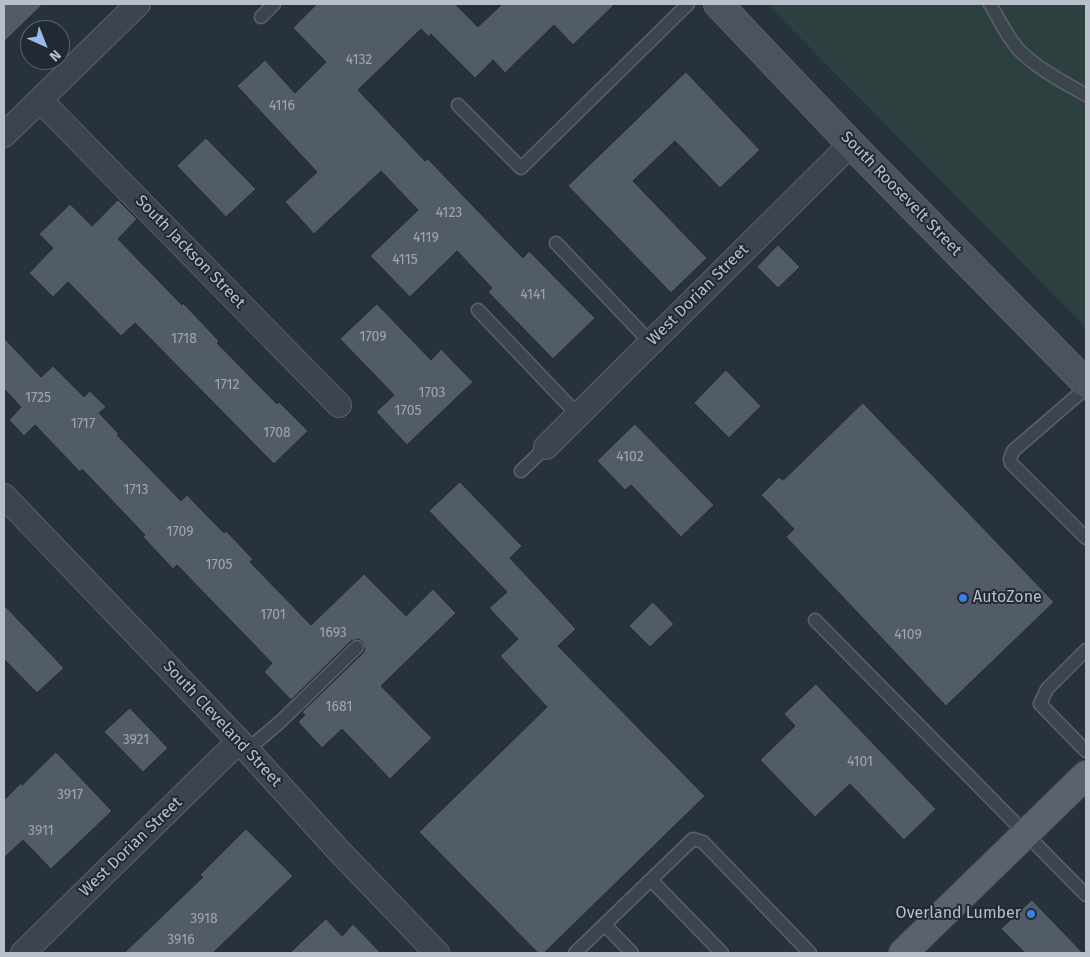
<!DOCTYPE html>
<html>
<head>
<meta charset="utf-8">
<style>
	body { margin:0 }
	#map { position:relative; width:1090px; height:957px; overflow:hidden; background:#28323d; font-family:"Fira Sans",sans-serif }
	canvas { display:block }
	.frame { position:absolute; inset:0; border:5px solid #b8bfc8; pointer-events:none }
	.north { position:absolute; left:20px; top:20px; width:50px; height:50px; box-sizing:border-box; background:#212933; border:1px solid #5d656f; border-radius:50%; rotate:136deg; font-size:14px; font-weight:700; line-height:20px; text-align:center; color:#b8bfc8 }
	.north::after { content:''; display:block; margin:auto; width:18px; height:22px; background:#99bbec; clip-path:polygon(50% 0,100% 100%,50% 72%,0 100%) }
</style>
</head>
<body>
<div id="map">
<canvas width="1090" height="957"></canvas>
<div class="frame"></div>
<div class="north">N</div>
</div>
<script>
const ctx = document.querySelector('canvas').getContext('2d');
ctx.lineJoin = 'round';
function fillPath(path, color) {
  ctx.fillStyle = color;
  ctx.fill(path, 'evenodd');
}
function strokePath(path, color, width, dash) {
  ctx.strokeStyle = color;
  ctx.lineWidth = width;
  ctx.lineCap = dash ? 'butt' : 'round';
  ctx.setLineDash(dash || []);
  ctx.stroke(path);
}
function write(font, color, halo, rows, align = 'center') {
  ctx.font = font + ' "Fira Sans",sans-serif';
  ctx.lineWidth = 4;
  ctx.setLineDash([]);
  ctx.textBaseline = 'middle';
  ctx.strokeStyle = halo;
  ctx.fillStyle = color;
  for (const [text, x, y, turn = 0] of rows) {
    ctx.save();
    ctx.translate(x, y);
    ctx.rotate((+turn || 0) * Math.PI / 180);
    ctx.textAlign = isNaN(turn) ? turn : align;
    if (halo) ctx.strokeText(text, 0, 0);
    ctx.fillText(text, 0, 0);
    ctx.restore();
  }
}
const green = new Path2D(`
	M767 4H1086V328Z`);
const building = new Path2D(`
	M4 4H43L4 42Z
	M317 4H455L478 27 502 4H615L573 45 554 25 505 73 493 60 475 78 431 34 429 37 421 29 358 90 425 161 428 159 523 258 529 251 595 318 553 359 488 292 492 288 457 251 410 297 370 256 418 210 381 171 314 234 285 202 317 172 237 86 265 60 295 93 326 62 293 28Z
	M686 72 760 150 720 188 675 141 633 181 707 258 671 293 568 186Z
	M206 138 256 189 226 217 177 166Z
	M118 200 137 219 118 239 182 305 183 303 219 341 217 343 277 404 279 402 308 431 274 464 135 323 121 336 68 282 53 297 29 273 53 248 39 234 70 204 92 226Z
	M778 245 800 267 778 288 757 267Z
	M377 304 431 360 441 349 473 382 407 445 376 412 394 395 340 339Z
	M4 338 41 377 53 366 84 397 90 391 106 407 99 413 119 434 117 435 181 501 187 495 224 533 226 531 253 559 250 562 311 625 364 574 406 616 433 589 456 613 381 686 432 738 390 779 342 729 322 748 298 722 305 715 302 712 363 653 365 649 363 642 359 639 351 641 291 700 264 672 272 663 177 565 173 569 143 537 145 535 82 469 80 472 35 425 24 436 9 420 21 407 4 389Z
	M726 370 761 406 729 438 694 403Z
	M863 403 1054 602 946 706 786 537 794 529 761 495 779 477 783 480Z
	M635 424 714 505 681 537 631 485 625 490 597 461Z
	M460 482 522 546 510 558 576 629 558 646 705 796 544 953H538L419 832 547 707 500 656 518 639 489 608 507 592 429 511Z
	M653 602 674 624 650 647 629 626Z
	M4 605 64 668 37 693 4 659Z
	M816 684 936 809 904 840 850 784 815 817 760 760 795 726 784 714Z
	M130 708 168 748 143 772 104 732Z
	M56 752 112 811 51 869 23 840 4 858V800L21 783 22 785Z
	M246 829 293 876 213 953H124L203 877 200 875Z
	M1032 900 1083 953H1025L1001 929Z
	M326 919 342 936 353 924 381 953H290Z`);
const lane = new Path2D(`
	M990 4C999 19 1007 37 1019 50 1038 69 1063 82 1086 95
	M261 17 274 4
	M458 105 521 168 688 4
	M556 243 650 342
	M478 310 578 415
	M1086 388 1013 451 1010 459 1011 463 1086 538
	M521 471 546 447
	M815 620 1086 895
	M1086 650 1047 689 1040 704 1086 751
	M247 750 280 722 357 647
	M651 880 722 953
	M605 925 632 953
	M575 953 693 839 703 842 810 953`);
const street = new Path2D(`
	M40 100 339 405
	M4 135 138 4
	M546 447 851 144
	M4 496 239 741 339 851 437 953
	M23 953 239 741`);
const secondary = new Path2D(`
	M718 4 851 144 1086 383`);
const primary = new Path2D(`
	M903 953 1086 775`);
const markers = [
	[963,598,5,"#3f7fe0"],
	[1031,914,5,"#3f7fe0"]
];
const numberNames = [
	["4132",359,60],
	["4116",282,106],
	["4123",449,213],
	["4119",426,238],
	["4115",405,260],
	["4141",533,295],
	["1709",373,337],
	["1718",184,339],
	["1712",227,385],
	["1703",432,393],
	["1725",38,398],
	["1705",408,411],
	["1717",83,424],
	["1708",277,433],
	["4102",630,457],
	["1713",136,490],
	["1709",180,532],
	["1705",219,565],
	["1701",273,615],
	["1693",333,633],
	["4109",908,635],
	["1681",339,707],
	["3921",136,740],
	["4101",860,762],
	["3917",70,795],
	["3911",41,831],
	["3918",204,919],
	["3916",181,940]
];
const streetNames = [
	["South Roosevelt Street",901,194,46],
	["South Jackson Street",190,252,46],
	["West Dorian Street",698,295,-45],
	["South Cleveland Street",222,724,47],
	["West Dorian Street",131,847,-44]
];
const poiNames = [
	["AutoZone",973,598],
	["Overland Lumber",1021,914,"right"]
];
fillPath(green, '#2d4040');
fillPath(building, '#525b68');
strokePath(building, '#232b35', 1);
strokePath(lane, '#5a626b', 15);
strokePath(street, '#5a626b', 26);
strokePath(secondary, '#5a626b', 30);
strokePath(primary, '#454d57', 30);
strokePath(lane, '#3c444e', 12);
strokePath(street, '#3c444e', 24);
strokePath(secondary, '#4b5360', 28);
strokePath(primary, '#5a636d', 28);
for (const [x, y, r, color] of markers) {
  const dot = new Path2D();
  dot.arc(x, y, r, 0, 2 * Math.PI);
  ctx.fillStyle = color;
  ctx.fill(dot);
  strokePath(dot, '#212933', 2);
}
write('14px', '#9ea6b0', null, numberNames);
write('16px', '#b8bfc8', '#212933', streetNames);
write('16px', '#b8bfc8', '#212933', poiNames, 'left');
</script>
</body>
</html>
